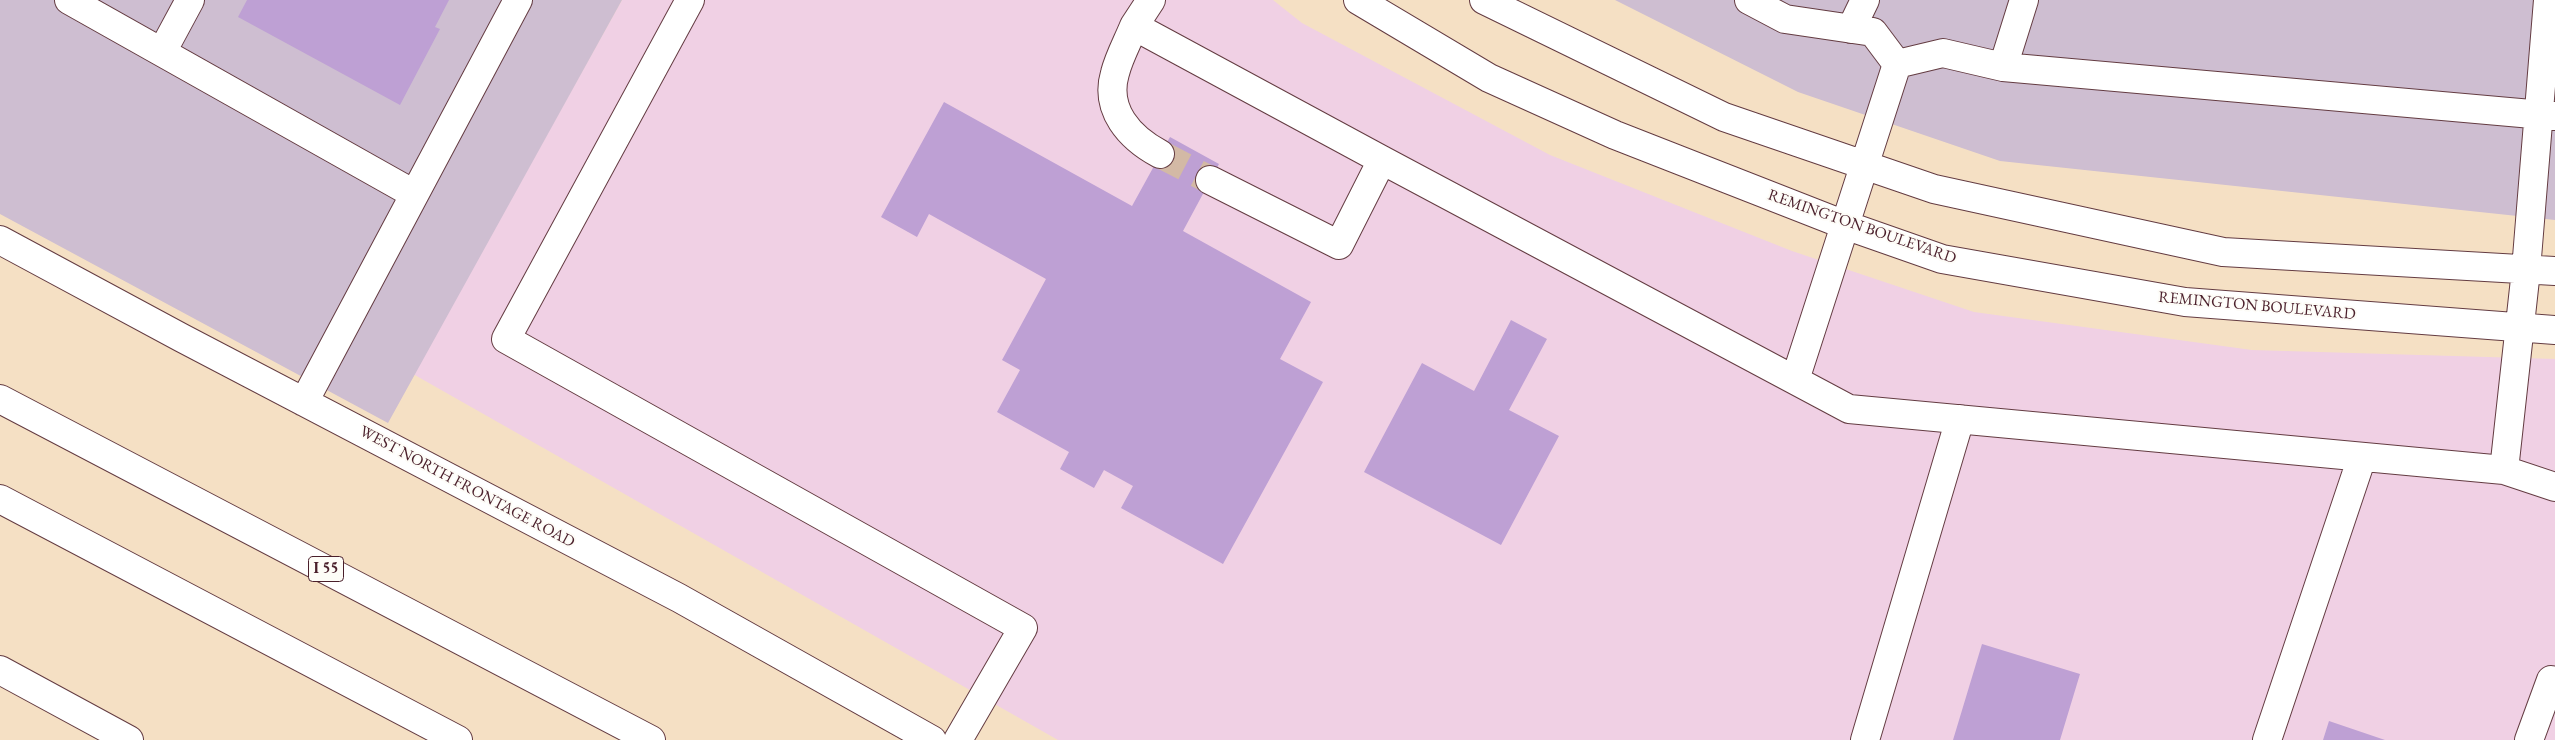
<!DOCTYPE html>
<html>
<head>
<meta charset="utf-8">
<style>
	body { margin:0 }
	canvas { display:block; background:#f5e0c4 }
</style>
</head>
<body>
<canvas width="2555" height="740"></canvas>
<script>
const ctx = document.querySelector('canvas').getContext('2d');
ctx.lineJoin = 'round';
function fillPath(path, color) {
  ctx.fillStyle = color;
  ctx.fill(path, 'evenodd');
}
function strokePath(path, color, width, dash) {
  ctx.strokeStyle = color;
  ctx.lineWidth = width;
  ctx.lineCap = dash ? 'butt' : 'round';
  ctx.setLineDash(dash || []);
  ctx.stroke(path);
}
function write(font, color, halo, rows, align = 'center') {
  ctx.font = font + ' "EB Garamond",serif';
  ctx.lineWidth = 4;
  ctx.setLineDash([]);
  ctx.textBaseline = 'middle';
  ctx.strokeStyle = halo;
  ctx.fillStyle = color;
  for (const [text, x, y, turn = 0] of rows) {
    ctx.save();
    ctx.translate(x, y);
    ctx.rotate((+turn || 0) * Math.PI / 180);
    ctx.textAlign = isNaN(turn) ? turn : align;
    if (halo) ctx.strokeText(text, 0, 0);
    ctx.fillText(text, 0, 0);
    ctx.restore();
  }
}
const built = new Path2D(`
	M622 0H1273L1302 23 1550 155 1792 251 1974 312 2252 350 2555 359V740H1058L413 374Z`);
const industrial = new Path2D(`
	M0 0H622L388 423 0 214Z
	M1615 0H2555V220L2000 161 1798 92Z`);
const building = new Path2D(`
	M247 0H449L435 27 440 29 400 105 238 17Z
	M944 102 1132 206 1170 137 1219 164 1183 231 1311 302 1280 359 1323 382 1223 564 1121 508 1133 486 1104 470 1094 488 1060 469 1069 452 997 412 1020 370 1002 360 1046 279 929 214 917 237 881 217Z
	M1511 320 1547 339 1509 410 1559 436 1501 545 1364 472 1422 363 1474 391Z
	M1982 644 2080 674 2060 740H1953Z
	M2329 721 2385 740H2323Z`);
const minorTunnel = new Path2D(`
	M1160 154 1210 180`);
const minor = new Path2D(`
	M69 0 414 194
	M690 0 506 339 1023 628 958 740
	M1151 0 1134 26 1382 160 1849 409 2504 470 2526 270 2548 0
	M1358 0 1489 78 1615 135 1845 225 1942 259 2185 302 2555 330
	M1484 0 1724 117 1934 189 2223 252 2555 271
	M1749 0 1785 19 1873 32 1897 64
	M1134 26C1128 41 1119 57 1115 73 1104 110 1130 138 1160 154
	M1851 29 1865 0
	M162 52 190 0
	M2003 67 2024 0
	M1210 180 1339 245 1382 160
	M0 240 182 338 679 598 932 740
	M1795 380 1897 64 1943 53 2003 67 2555 116
	M304 402 518 0
	M2504 470 2555 487
	M0 670 129 740
	M1865 740 1960 419
	M2267 740 2362 457
	M2529 740 2551 680`);
const highway = new Path2D(`
	M0 399 651 740
	M0 499 458 740`);
const shields = [
	[326,569,35]
];
const shieldNames = [
	["I 55",326,569]
];
const streetNames = [
	["REMINGTON BOULEVARD",1862,227,19],
	["REMINGTON BOULEVARD",2257,306,5],
	["WEST NORTH FRONTAGE ROAD",467,487,28]
];
fillPath(built, '#f0d0e4');
fillPath(industrial, '#cebed1');
fillPath(building, '#bea0d4');
strokePath(minorTunnel, '#d3b9a5', 28, [28, 14]);
strokePath(minor, '#643c42', 30);
strokePath(highway, '#643c42', 30);
strokePath(minor, '#fff', 28);
strokePath(highway, '#fff', 28);
for (const [x, y, w] of shields) {
  const box = new Path2D();
  box.roundRect(x - w / 2, y - 12.5, w, 25, 4);
  ctx.fillStyle = '#fdfcf7';
  ctx.fill(box);
  strokePath(box, '#4a1f2b', 1);
}
write('bold 15px', '#4a1f2b', null, shieldNames);
write('16px', '#4a1f2b', '#fdfcf7', streetNames);
</script>
</body>
</html>
